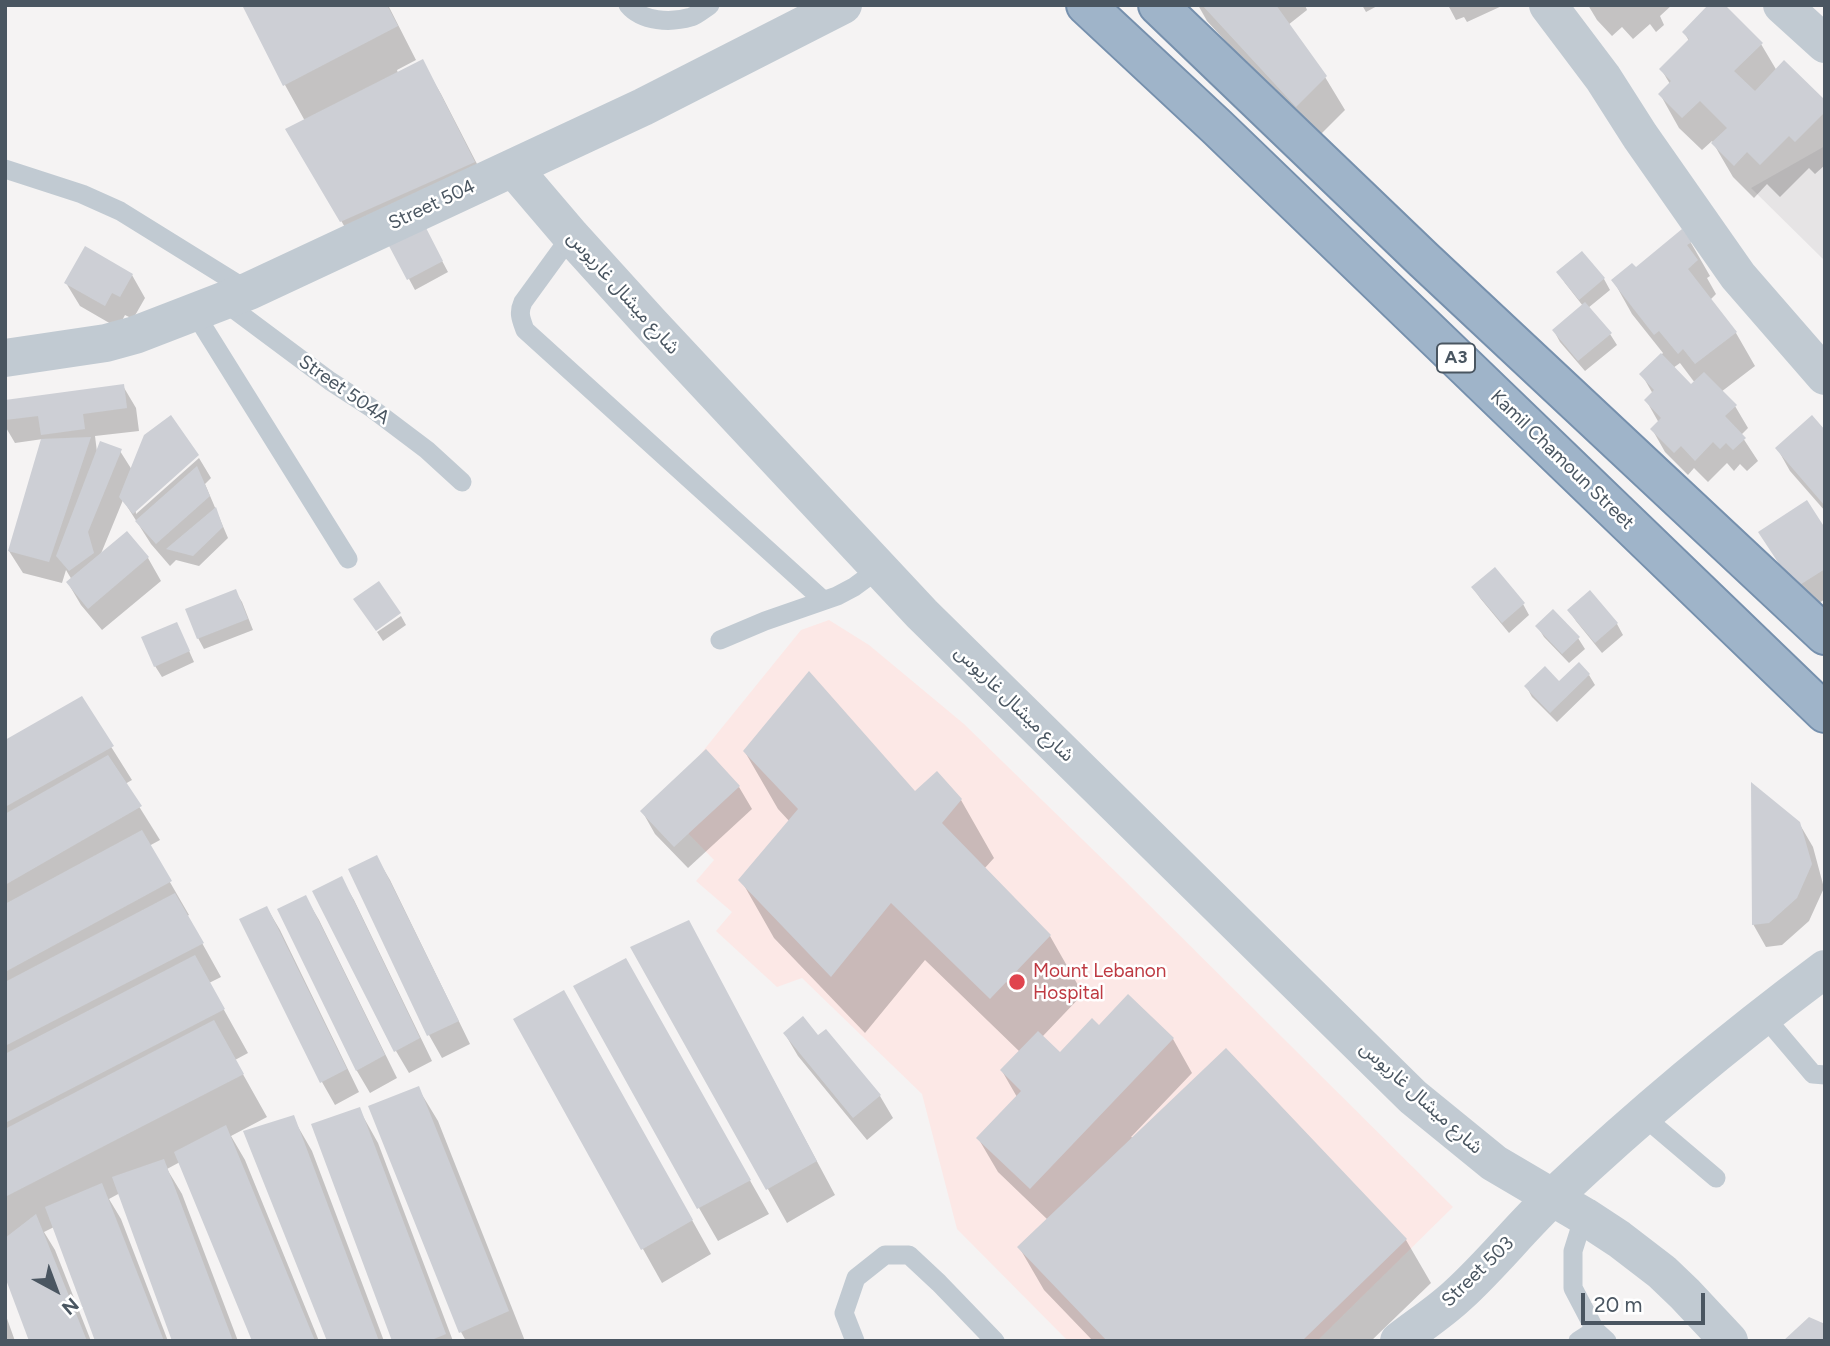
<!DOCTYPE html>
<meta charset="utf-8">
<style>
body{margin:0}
#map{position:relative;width:1830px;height:1346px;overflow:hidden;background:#f5f3f3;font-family:Figtree,sans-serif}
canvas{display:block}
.frame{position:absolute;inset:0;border:7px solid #4a5661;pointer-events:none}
.north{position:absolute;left:21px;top:1255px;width:70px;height:70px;-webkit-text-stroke:5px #fff;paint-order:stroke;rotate:139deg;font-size:19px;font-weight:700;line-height:28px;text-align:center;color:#4a5661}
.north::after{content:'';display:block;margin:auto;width:24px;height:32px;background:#4a5661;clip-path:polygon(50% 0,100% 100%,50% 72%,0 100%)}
.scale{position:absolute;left:1581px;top:1293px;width:124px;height:32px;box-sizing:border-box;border:4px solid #4a5661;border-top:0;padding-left:9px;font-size:21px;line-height:24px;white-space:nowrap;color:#4a5661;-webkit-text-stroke:5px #fff;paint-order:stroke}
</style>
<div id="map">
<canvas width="1830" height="1346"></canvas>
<div class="frame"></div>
<div class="north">N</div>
<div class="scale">20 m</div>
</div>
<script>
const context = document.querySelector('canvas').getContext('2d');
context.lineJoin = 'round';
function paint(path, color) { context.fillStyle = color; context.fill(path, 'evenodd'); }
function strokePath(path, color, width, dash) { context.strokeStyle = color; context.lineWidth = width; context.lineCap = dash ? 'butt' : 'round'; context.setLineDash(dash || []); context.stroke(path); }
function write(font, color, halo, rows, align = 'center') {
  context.font = font + ' Figtree,"Noto Sans Arabic",sans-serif'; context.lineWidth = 5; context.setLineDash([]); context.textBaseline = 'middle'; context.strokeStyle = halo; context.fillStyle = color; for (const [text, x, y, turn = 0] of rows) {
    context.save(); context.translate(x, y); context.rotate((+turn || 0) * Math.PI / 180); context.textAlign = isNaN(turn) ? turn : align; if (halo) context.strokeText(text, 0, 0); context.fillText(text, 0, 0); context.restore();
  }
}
paint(new Path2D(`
 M 1825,146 L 1825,261 L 1751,188 Z`), '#e6e4e5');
paint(new Path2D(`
 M 829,620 L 869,645 L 964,724 L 1123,879 L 1453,1207 L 1317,1341 L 1068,1341 L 957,1229 L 922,1094 L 802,978 L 777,987 L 716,931 L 732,912 L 696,881 L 714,860 L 677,822 L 686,772 L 801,630 Z`), '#fce8e6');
paint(new Path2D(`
 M 244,5 L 388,5 L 416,60 L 397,70 L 398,73 L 422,61 L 441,94 L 493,195 L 424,227 L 448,272 L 415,290 L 389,242 L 361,255 L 288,129 L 305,121 L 285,85 Z
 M 1198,5 L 1305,5 L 1307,10 L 1288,25 L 1325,77 L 1345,110 L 1316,139 L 1207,21 Z
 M 1362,5 L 1379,5 L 1366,12 Z
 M 1448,5 L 1504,5 L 1467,22 L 1464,17 L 1456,20 Z
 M 1588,5 L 1672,5 L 1660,16 L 1664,25 L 1656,32 L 1650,24 L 1633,39 L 1622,27 L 1612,36 L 1597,20 Z
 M 1684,32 L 1761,44 L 1777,71 L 1825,102 L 1825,165 L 1815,174 L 1809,168 L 1780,197 L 1767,184 L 1754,198 L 1733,177 L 1712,141 L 1702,150 L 1679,128 L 1660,94 L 1670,84 L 1661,69 L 1689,41 Z
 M 1682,232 L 1691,243 L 1710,276 L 1707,278 L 1716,294 L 1710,300 L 1736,333 L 1755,366 L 1721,392 L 1735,406 L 1748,428 L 1741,435 L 1758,461 L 1747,471 L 1740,464 L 1734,471 L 1727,463 L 1708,482 L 1694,468 L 1688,475 L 1665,452 L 1652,429 L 1659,423 L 1646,400 L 1653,394 L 1642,375 L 1663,353 L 1632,314 L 1613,280 L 1635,269 ZM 1680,363 L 1695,383 L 1691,387 L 1673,368 Z
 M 1582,253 L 1604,279 L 1610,290 L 1588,308 L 1610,334 L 1617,345 L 1585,371 L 1560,342 L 1554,331 L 1583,306 L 1565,283 L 1558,272 Z
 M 132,275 L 145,298 L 133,319 L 125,315 L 118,328 L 80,306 L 66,283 Z
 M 123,386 L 136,408 L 139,431 L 95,436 L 97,452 L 120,451 L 132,470 L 136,514 L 199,458 L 211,478 L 205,484 L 228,538 L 199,566 L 176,560 L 170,566 L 151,544 L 123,500 L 100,556 L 127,533 L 148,558 L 161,581 L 102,630 L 81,605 L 68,583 L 72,580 L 66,570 L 62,583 L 23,573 L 9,551 L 43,439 L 15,443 L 5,426 L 5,401 Z
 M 1825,433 L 1825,511 L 1790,471 L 1777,448 Z
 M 1825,532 L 1825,599 L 1809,610 L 1774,555 Z
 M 1473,588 L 1523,604 L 1529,615 L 1509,633 L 1480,598 Z
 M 235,591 L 242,602 L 253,630 L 204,649 L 198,638 Z
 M 1569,610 L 1617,624 L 1623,635 L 1602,653 L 1576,621 Z
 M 401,616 L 406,625 L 383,641 L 377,632 Z
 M 1537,626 L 1578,638 L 1585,649 L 1569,663 L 1544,637 Z
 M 182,635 L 194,662 L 162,677 L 155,666 Z
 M 1589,675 L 1595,685 L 1557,722 L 1532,697 L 1526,686 L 1559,683 Z
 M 81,699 L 132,780 L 125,784 L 160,840 L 149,846 L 189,915 L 187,916 L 221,977 L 209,983 L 248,1053 L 235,1060 L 267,1117 L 231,1136 L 245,1160 L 319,1341 L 253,1341 L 180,1162 L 167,1169 L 182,1194 L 238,1341 L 174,1341 L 120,1193 L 109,1199 L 121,1219 L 168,1341 L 97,1341 L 54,1227 L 44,1232 L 55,1250 L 91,1341 L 31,1341 L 5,1273 L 5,742 Z
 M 745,752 L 915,793 L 961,800 L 994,858 L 984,869 L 1050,936 L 1083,994 L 1042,1037 L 1060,1054 L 1099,1027 L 1173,1039 L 1192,1073 L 1131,1137 L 1406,1240 L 1431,1283 L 1371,1341 L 1093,1341 L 1044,1290 L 1019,1247 L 1048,1220 L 998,1172 L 978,1138 L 1017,1097 L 1002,1071 L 1020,1052 L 925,960 L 865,1033 L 774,938 L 741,880 L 790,822 L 778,809 Z
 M 739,787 L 752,809 L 688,868 L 655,834 L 642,811 Z
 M 1799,823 L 1813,847 L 1824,888 L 1809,921 L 1782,945 L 1766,947 L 1753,924 Z
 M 377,858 L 390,880 L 470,1044 L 442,1058 L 429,1035 Z
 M 341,878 L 354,900 L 432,1061 L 409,1073 L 396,1051 Z
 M 306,898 L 319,920 L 397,1078 L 370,1093 L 357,1071 L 280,909 Z
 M 267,908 L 280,930 L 359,1092 L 335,1105 L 322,1082 L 241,920 Z
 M 633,948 L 707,956 L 835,1195 L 787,1223 Z
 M 625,960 L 769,1214 L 718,1241 L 699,1208 Z
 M 515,1020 L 583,1025 L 711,1254 L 662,1283 Z
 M 785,1034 L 818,1038 L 880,1096 L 893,1118 L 867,1140 L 798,1056 Z
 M 418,1088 L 438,1121 L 525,1341 L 466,1341 L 461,1332 Z
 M 359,1109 L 378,1143 L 453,1341 L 394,1341 Z
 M 293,1118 L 312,1151 L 384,1341 L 329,1341 Z
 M 5,1313 L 15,1341 L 5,1341 Z`), '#0003');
paint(new Path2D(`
 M 242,5 L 387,5 L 398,26 L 283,86 Z
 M 1202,5 L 1276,5 L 1327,76 L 1296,107 Z
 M 1708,5 L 1725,5 L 1763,43 L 1734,71 L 1755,91 L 1784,60 L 1825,100 L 1825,112 L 1795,142 L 1789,136 L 1760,165 L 1747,152 L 1734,166 L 1711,143 L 1727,128 L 1700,101 L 1682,118 L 1658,94 L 1671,81 L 1659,69 L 1689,39 L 1682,32 Z
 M 423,59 L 475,162 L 340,222 L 285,129 Z
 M 424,224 L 443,261 L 407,280 L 388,244 Z
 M 1682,229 L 1692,242 L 1687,245 L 1698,260 L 1688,269 L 1737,332 L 1695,364 L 1683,349 L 1678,354 L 1659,331 L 1654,335 L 1611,280 L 1632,263 L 1636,267 Z
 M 85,246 L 133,274 L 120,297 L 112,293 L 105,306 L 64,283 Z
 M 1582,251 L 1605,278 L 1579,300 L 1556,272 Z
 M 1585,302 L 1612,333 L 1578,361 L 1552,330 Z
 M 1661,353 L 1691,384 L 1704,372 L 1737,405 L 1725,416 L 1746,438 L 1733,450 L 1726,443 L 1720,449 L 1713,442 L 1695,461 L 1681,446 L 1674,453 L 1650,429 L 1661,418 L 1644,400 L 1654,390 L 1639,374 Z
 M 124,384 L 127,408 L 83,414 L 85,429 L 41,435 L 38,416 L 5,420 L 5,400 Z
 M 171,415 L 199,455 L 133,514 L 119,497 L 144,435 Z
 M 1812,415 L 1825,430 L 1825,506 L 1775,448 Z
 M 91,437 L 49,562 L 8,551 L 41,439 Z
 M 100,441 L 122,449 L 88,532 L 94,553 L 69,571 L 56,556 Z
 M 197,466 L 210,496 L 156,544 L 135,521 Z
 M 1807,500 L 1825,528 L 1825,569 L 1795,588 L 1758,532 Z
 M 216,507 L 223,527 L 193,556 L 166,549 Z
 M 127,531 L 149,557 L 88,609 L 66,582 Z
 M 1495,567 L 1525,603 L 1502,623 L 1471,587 Z
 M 379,581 L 401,613 L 376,631 L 353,599 Z
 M 236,589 L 248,619 L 197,639 L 185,609 Z
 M 1590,590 L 1618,623 L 1595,643 L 1567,610 Z
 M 1553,609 L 1580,637 L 1562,654 L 1535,626 Z
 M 177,622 L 190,651 L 154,667 L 141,637 Z
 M 1579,662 L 1590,674 L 1550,713 L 1524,686 L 1545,666 L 1559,681 Z
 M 809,671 L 915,791 L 937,771 L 962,799 L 942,823 L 1051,935 L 990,999 L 891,903 L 831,977 L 738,880 L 798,809 L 743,751 Z
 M 82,696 L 114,746 L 5,807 L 5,740 Z
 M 706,749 L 740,786 L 674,847 L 640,811 Z
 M 108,755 L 142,806 L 5,885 L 5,814 Z
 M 1751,782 L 1800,822 L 1812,864 L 1797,898 L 1769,923 L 1752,925 Z
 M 142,830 L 172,881 L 5,972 L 5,904 Z
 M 377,855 L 459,1021 L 427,1036 L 348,869 Z
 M 342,876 L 420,1038 L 394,1052 L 312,891 Z
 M 175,893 L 204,943 L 5,1046 L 5,982 Z
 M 306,895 L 385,1055 L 356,1071 L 277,909 Z
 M 267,906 L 347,1069 L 320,1083 L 239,919 Z
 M 689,920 L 817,1161 L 766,1190 L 630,947 Z
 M 195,955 L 225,1009 L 5,1123 L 5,1054 Z
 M 626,958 L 751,1180 L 697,1209 L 573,986 Z
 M 564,990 L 693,1220 L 641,1250 L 513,1019 Z
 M 1128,994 L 1174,1038 L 1030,1189 L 976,1138 L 1021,1091 L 1000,1070 L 1038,1031 L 1060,1052 L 1092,1018 L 1099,1025 Z
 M 803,1016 L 818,1035 L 826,1029 L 881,1095 L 853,1118 L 783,1033 Z
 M 214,1020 L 244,1074 L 5,1197 L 5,1129 Z
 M 1226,1048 L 1407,1239 L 1302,1341 L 1107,1341 L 1017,1247 Z
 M 419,1086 L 509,1311 L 459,1333 L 368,1106 Z
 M 360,1107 L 446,1334 L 429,1341 L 392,1341 L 311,1124 Z
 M 294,1115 L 379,1341 L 327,1341 L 243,1131 Z
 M 226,1125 L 315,1341 L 252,1341 L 174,1152 Z
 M 164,1159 L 233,1341 L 172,1341 L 112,1177 Z
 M 102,1183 L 164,1341 L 95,1341 L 45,1207 Z
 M 36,1214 L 87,1341 L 29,1341 L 5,1277 L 5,1238 Z
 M 1809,1317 L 1825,1324 L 1825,1341 L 1783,1341 Z`), '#cdcfd5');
const trunk = new Path2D(`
 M 1086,5 L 1217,127 L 1825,713
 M 1158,5 L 1424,260 L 1825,635`);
strokePath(trunk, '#7690ad', 42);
strokePath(new Path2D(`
 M 628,5 C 642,22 671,23 691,17 C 697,15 704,9 710,5
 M 5,169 L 82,194 L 120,211 L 249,291
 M 571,236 L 523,302 C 518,313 521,319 525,330 L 823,600
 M 224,302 L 330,381 L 370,407 L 427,450 L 462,482
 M 194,312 L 348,559
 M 720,640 L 765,621 L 837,596 L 854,587 L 880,568
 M 1763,1015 L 1813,1074 L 1825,1075
 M 1643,1116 L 1716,1178
 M 1584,1216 L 1573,1251 L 1573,1288 L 1595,1330 L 1607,1341
 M 855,1341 L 844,1313 L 856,1278 L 885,1255 L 909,1255 L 939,1283 L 995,1341
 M 1578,1341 L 1595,1330`), '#c1cad2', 19);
strokePath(new Path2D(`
 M 1548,5 L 1603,78 L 1640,136 L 1738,276 L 1825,376
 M 1782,5 L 1825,44
 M 513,168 L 571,236 L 650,323 L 922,614 L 1413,1097 L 1494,1163 L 1584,1216 L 1619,1239 L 1662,1272 L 1685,1294 L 1729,1341
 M 5,358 L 106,343 L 135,335 L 249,291 L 643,107 L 843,5
 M 1399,1341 C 1418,1326 1440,1312 1458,1295 C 1492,1264 1521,1227 1555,1195 C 1640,1115 1731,1039 1825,969`), '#c1cad2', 38);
strokePath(trunk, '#9fb4c9', 38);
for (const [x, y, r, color] of [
 [1017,982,9,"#e0444e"]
]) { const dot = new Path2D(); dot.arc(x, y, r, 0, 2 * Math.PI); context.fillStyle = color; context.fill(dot); strokePath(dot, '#fff', 2.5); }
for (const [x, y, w] of [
 [1456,358,38]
]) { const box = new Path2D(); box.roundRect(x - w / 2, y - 14.5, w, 29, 5); context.fillStyle = '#fff'; context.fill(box); strokePath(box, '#4a5661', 2); }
write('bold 18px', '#4a5661', null, [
 ["A3",1456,358]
]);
write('19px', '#4a5661', '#fff', [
 ["Street 504",432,205,-25],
 ["شارع ميشال غاريوس",623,293,48],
 ["Street 504A",344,390,35],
 ["Kamil Chamoun Street",1562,460,44],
 ["شارع ميشال غاريوس",1014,704,44],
 ["شارع ميشال غاريوس",1421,1098,42],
 ["Street 503",1478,1272,-44]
]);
write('19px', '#be3a42', '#fff', [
 ["Mount Lebanon",1033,971],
 ["Hospital",1033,993]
], 'left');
</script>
